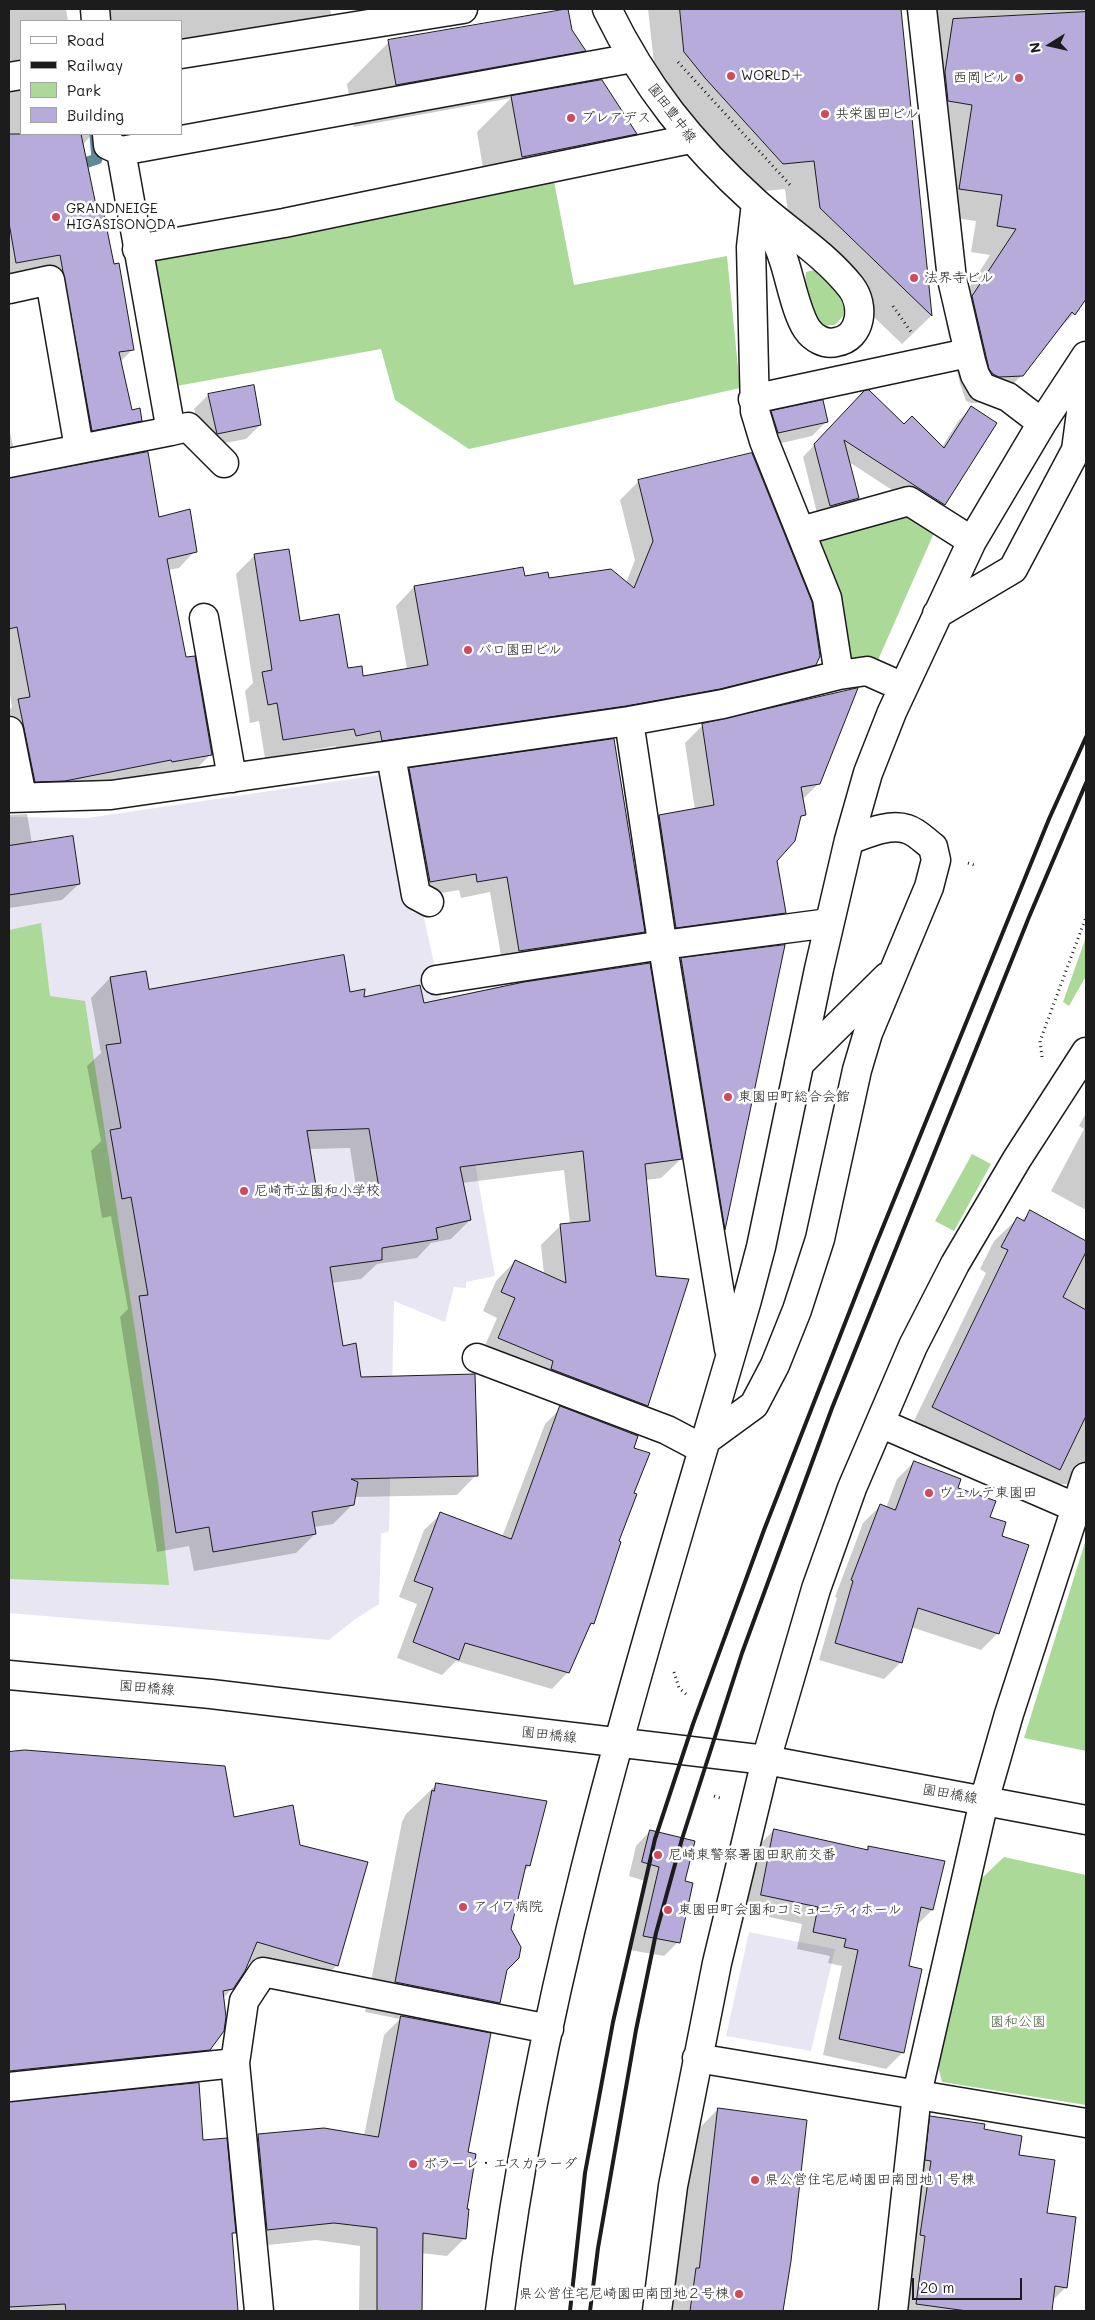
<!DOCTYPE html>
<meta charset="utf-8">
<style>
body{margin:0}
#map{position:relative;width:1095px;height:2320px;overflow:hidden;background:#fff;font-family:Mali,sans-serif}
canvas{display:block}
.frame{position:absolute;inset:0;border:10px solid #1c1c1c;pointer-events:none}
.legend{position:absolute;left:20px;top:20px;width:162px;height:115px;box-sizing:border-box;background:#fff;border:1px solid #a4a4a4;margin:0;padding:6px 9px;list-style:none;font-size:15px;color:#1c1c1c}
.legend li{display:flex;align-items:center;gap:10px;height:25px}
.legend b{width:25px;border:1px solid #a4a4a4}
.north{position:absolute;left:1025px;top:20px;width:50px;height:50px;-webkit-text-stroke:4px #fff;paint-order:stroke;rotate:260deg;font-size:14px;font-weight:700;line-height:20px;text-align:center;color:#1c1c1c}
.north::after{content:'';display:block;margin:auto;width:18px;height:22px;background:#1c1c1c;clip-path:polygon(50% 0,100% 100%,50% 72%,0 100%)}
.scale{position:absolute;left:912px;top:2278px;width:110px;height:22px;box-sizing:border-box;border:2px solid #1c1c1c;border-top:0;padding-left:6px;font-size:15px;line-height:18px;white-space:nowrap;color:#1c1c1c;-webkit-text-stroke:4px #fff;paint-order:stroke}
</style>
<div id="map">
<canvas width="1095" height="2320"></canvas>
<div class="frame"></div>
<ul class="legend">
<li><b style="height:6px;background:#fff"></b>Road</li>
<li><b style="height:6px;background:#1c1c1c"></b>Railway</li>
<li><b style="height:14px;background:#abd998"></b>Park</li>
<li><b style="height:14px;background:#b7abdb"></b>Building</li>
</ul>
<div class="north">N</div>
<div class="scale">20 m</div>
</div>
<script>
const context = document.querySelector('canvas').getContext('2d');
context.lineJoin = 'round';
function paint(path, color) { context.fillStyle = color; context.fill(path, 'evenodd'); }
function strokePath(path, color, width, dash) { context.strokeStyle = color; context.lineWidth = width; context.lineCap = dash ? 'butt' : 'round'; context.setLineDash(dash || []); context.stroke(path); }
function write(font, color, halo, rows, align = 'center') {
  context.font = font + ' Mali,"Klee One",sans-serif'; context.lineWidth = 5; context.setLineDash([]); context.textBaseline = 'middle'; context.strokeStyle = halo; context.fillStyle = color; for (const [text, x, y, turn = 0] of rows) {
    context.save(); context.translate(x, y); context.rotate((+turn || 0) * Math.PI / 180); context.textAlign = isNaN(turn) ? turn : align; if (halo) context.strokeText(text, 0, 0); context.fillText(text, 0, 0); context.restore();
  }
}
paint(new Path2D(`
 M 386,774 L 412,913 L 423,913 L 465,1106 L 495,1276 L 466,1282 L 466,1288 L 454,1287 L 445,1322 L 394,1301 L 389,1531 L 381,1534 L 379,1604 L 354,1620 L 329,1640 L 9,1613 L 9,817 L 87,818 Z
 M 749,1932 L 835,1949 L 811,2051 L 726,2036 Z`), '#e9e6f4');
paint(new Path2D(`
 M 553,176 L 574,285 L 727,256 L 740,388 L 469,449 L 395,400 L 381,349 L 171,387 L 149,260 Z
 M 814,270 C 828,281 850,295 843,316 L 835,325 L 823,326 L 815,321 C 810,305 803,289 806,272 Z
 M 903,515 L 934,533 L 878,660 L 845,659 L 814,538 Z
 M 41,923 L 50,996 L 85,1001 L 158,1481 L 169,1585 L 9,1579 L 9,930 Z
 M 1086,937 L 1086,976 L 1069,1006 L 1063,1002 Z
 M 972,1154 L 991,1164 L 954,1231 L 935,1221 Z
 M 1086,1539 L 1086,1751 L 1024,1738 Z
 M 1004,1857 L 1086,1875 L 1086,2105 L 942,2082 L 938,2066 L 981,1879 Z`), '#abd998');
paint(new Path2D(`
 M 9,9 L 66,9 L 68,21 L 21,21 L 21,134 L 157,134 L 148,143 L 91,135 L 82,146 L 96,212 L 132,350 L 120,362 L 131,411 L 141,420 L 124,437 L 75,447 L 44,271 L 9,278 L 9,92 L 20,90 L 17,82 L 9,77 Z
 M 108,9 L 330,9 L 331,14 L 314,30 L 181,51 L 181,21 L 110,21 Z
 M 648,9 L 900,9 L 931,316 L 902,344 L 791,237 L 785,189 L 754,192 L 656,81 Z
 M 935,9 L 1086,9 L 1086,297 L 1074,314 L 1052,336 L 1022,375 L 995,402 L 971,403 L 966,401 L 960,384 L 946,324 L 990,255 L 971,252 L 976,221 L 933,215 Z
 M 571,31 L 584,51 L 543,91 L 636,134 L 601,169 L 487,192 L 477,132 L 511,98 L 354,127 L 347,84 L 389,42 Z
 M 208,395 L 260,425 L 246,439 L 203,447 L 194,409 Z
 M 852,405 L 904,426 L 942,447 L 959,420 L 971,408 L 995,423 L 944,504 L 932,516 L 849,462 L 857,498 L 846,509 L 818,517 L 803,457 Z
 M 772,412 L 826,422 L 812,436 L 764,447 L 758,426 Z
 M 9,428 L 13,446 L 9,450 Z
 M 751,454 L 815,664 L 796,683 L 338,753 L 336,746 L 265,758 L 259,721 L 250,723 L 245,691 L 253,683 L 236,574 L 255,555 L 299,622 L 346,670 L 362,677 L 407,669 L 396,606 L 414,587 L 524,578 L 626,583 L 635,560 L 620,500 L 638,482 Z
 M 9,479 L 158,518 L 195,551 L 179,568 L 168,570 L 185,659 L 211,754 L 194,771 L 18,798 L 9,749 L 9,710 L 12,707 L 9,689 Z
 M 703,725 L 819,783 L 802,800 L 805,814 L 798,821 L 776,860 L 784,913 L 767,930 L 658,945 L 642,834 L 659,816 L 695,810 L 685,743 Z
 M 410,769 L 643,932 L 627,948 L 503,967 L 490,892 L 461,898 L 459,890 L 413,898 L 393,786 Z
 M 27,814 L 32,843 L 79,884 L 62,900 L 9,908 L 9,815 Z
 M 783,946 L 724,1230 L 705,1249 L 661,980 L 681,960 Z
 M 110,978 L 148,990 L 349,993 L 363,999 L 423,1005 L 681,1159 L 661,1178 L 645,1180 L 647,1405 L 627,1425 L 480,1357 L 497,1318 L 483,1311 L 496,1281 L 515,1261 L 544,1274 L 541,1245 L 561,1225 L 570,1224 L 564,1170 L 462,1183 L 470,1220 L 451,1239 L 431,1243 L 417,1258 L 377,1264 L 361,1279 L 331,1283 L 342,1347 L 360,1378 L 476,1475 L 457,1495 L 354,1497 L 353,1504 L 333,1524 L 314,1527 L 315,1534 L 296,1553 L 194,1571 L 189,1546 L 157,1552 L 120,1317 L 128,1309 L 111,1216 L 102,1218 L 91,1151 L 101,1141 L 87,1066 L 101,1053 L 91,998 ZM 350,1148 L 357,1193 L 317,1199 L 309,1149 Z
 M 1086,1113 L 1086,1210 L 1051,1191 L 1084,1129 L 1079,1126 Z
 M 1030,1212 L 1086,1242 L 1086,1402 L 1085,1406 L 1086,1406 L 1086,1516 L 1075,1489 L 1069,1484 L 1060,1484 L 1047,1497 L 910,1429 L 986,1273 L 980,1269 L 994,1241 L 1017,1219 L 1021,1221 Z
 M 561,1408 L 632,1493 L 593,1623 L 588,1628 L 568,1672 L 552,1689 L 456,1661 L 442,1675 L 397,1658 L 417,1604 L 399,1597 L 424,1530 L 441,1514 L 502,1537 L 545,1424 Z
 M 914,1462 L 956,1489 L 989,1518 L 1000,1537 L 998,1633 L 981,1650 L 911,1627 L 901,1662 L 884,1679 L 819,1660 L 837,1598 L 835,1597 L 863,1523 L 880,1506 L 886,1508 L 897,1479 Z
 M 25,1751 L 233,1818 L 299,1847 L 337,1965 L 320,1983 L 248,1962 L 232,1989 L 223,1998 L 209,2049 L 191,2067 L 9,2086 L 9,1754 Z
 M 437,1784 L 529,1866 L 523,1872 L 510,1929 L 499,2003 L 471,2031 L 465,2238 L 447,2256 L 421,2253 L 421,2311 L 359,2311 L 360,2246 L 316,2240 L 249,2247 L 240,2154 L 258,2136 L 364,2136 L 384,2035 L 400,2019 L 365,2012 L 402,1822 L 406,1814 Z
 M 774,1830 L 865,1851 L 869,1847 L 932,1910 L 916,1926 L 907,1967 L 903,2052 L 886,2069 L 823,2055 L 842,1966 L 828,1963 L 830,1956 L 797,1949 L 802,1924 L 745,1912 L 757,1847 Z
 M 650,1831 L 684,1882 L 678,1942 L 664,1956 L 630,1950 L 645,1881 L 629,1876 L 636,1846 Z
 M 9,2104 L 202,2141 L 234,2232 L 230,2236 L 236,2311 L 9,2311 Z
 M 718,2109 L 790,2261 L 782,2311 L 668,2311 L 692,2136 Z
 M 931,2117 L 983,2130 L 1046,2214 L 1066,2287 L 1052,2301 L 1050,2311 L 902,2311 L 915,2132 Z`), '#0003');
strokePath(new Path2D(`
 M 72,167 L 97,159 L 95,136`), '#5c8a95', 11);
const building = new Path2D(`
 M 568,9 L 572,30 L 586,51 L 396,85 L 388,40 Z
 M 680,9 L 901,9 L 932,316 L 820,208 L 814,161 L 783,164 L 705,78 L 684,52 Z
 M 1086,12 L 1086,299 L 1075,315 L 1072,312 L 1023,376 L 999,377 L 993,374 L 989,369 L 972,296 L 1016,229 L 997,226 L 1002,195 L 959,189 L 972,105 L 948,101 L 945,72 L 953,19 Z
 M 602,80 L 637,134 L 522,157 L 511,96 Z
 M 9,134 L 81,134 L 97,210 L 103,210 L 114,264 L 119,263 L 134,350 L 119,352 L 132,410 L 140,408 L 142,421 L 92,431 L 60,255 L 16,263 L 9,223 Z
 M 254,385 L 261,425 L 217,434 L 208,394 Z
 M 869,390 L 904,424 L 912,416 L 944,448 L 971,406 L 997,423 L 945,505 L 844,440 L 859,498 L 830,506 L 814,444 L 864,391 Z
 M 823,400 L 828,422 L 778,433 L 771,411 Z
 M 148,452 L 159,517 L 190,509 L 197,552 L 167,559 L 186,657 L 195,656 L 212,755 L 172,762 L 171,760 L 65,781 L 35,782 L 18,699 L 30,697 L 17,627 L 9,629 L 9,478 Z
 M 752,453 L 812,602 L 820,656 L 816,665 L 720,689 L 626,706 L 382,741 L 380,731 L 356,736 L 354,729 L 283,740 L 277,703 L 268,705 L 262,672 L 272,670 L 254,554 L 289,549 L 300,621 L 339,614 L 348,668 L 362,666 L 363,676 L 428,665 L 414,586 L 523,567 L 525,576 L 548,572 L 549,578 L 611,569 L 634,588 L 653,541 L 638,480 Z
 M 858,688 L 820,784 L 801,787 L 806,815 L 801,816 L 795,841 L 777,861 L 786,913 L 676,928 L 659,815 L 714,805 L 702,724 Z
 M 614,739 L 645,932 L 519,951 L 507,877 L 477,882 L 476,874 L 430,882 L 409,768 Z
 M 73,836 L 80,884 L 9,895 L 9,846 Z
 M 785,945 L 725,1230 L 681,958 Z
 M 344,955 L 350,992 L 365,989 L 364,997 L 420,985 L 424,1003 L 524,982 L 650,963 L 682,1159 L 645,1164 L 656,1276 L 689,1279 L 648,1406 L 551,1369 L 553,1361 L 498,1338 L 515,1298 L 501,1292 L 515,1260 L 566,1283 L 560,1224 L 590,1221 L 583,1151 L 460,1167 L 471,1220 L 436,1228 L 438,1239 L 382,1248 L 382,1260 L 330,1267 L 343,1346 L 356,1343 L 361,1377 L 475,1374 L 478,1476 L 351,1479 L 358,1482 L 354,1505 L 312,1512 L 316,1534 L 213,1552 L 209,1527 L 176,1533 L 139,1296 L 148,1295 L 131,1197 L 122,1199 L 110,1130 L 121,1128 L 106,1045 L 121,1043 L 110,977 L 146,971 L 149,989 ZM 369,1129 L 379,1188 L 318,1198 L 307,1131 Z
 M 1030,1210 L 1086,1241 L 1086,1252 L 1063,1297 L 1086,1310 L 1086,1416 L 1060,1470 L 932,1407 L 1008,1250 L 1001,1247 L 1017,1217 L 1024,1221 Z
 M 560,1406 L 638,1436 L 634,1448 L 650,1453 L 634,1493 L 637,1494 L 619,1541 L 621,1542 L 594,1624 L 591,1623 L 569,1673 L 465,1643 L 459,1660 L 413,1642 L 433,1588 L 414,1581 L 440,1512 L 511,1539 Z
 M 914,1461 L 961,1479 L 958,1488 L 996,1501 L 990,1517 L 1006,1522 L 1002,1536 L 1029,1545 L 999,1634 L 918,1608 L 902,1663 L 835,1643 L 853,1581 L 851,1580 L 880,1504 L 895,1510 Z
 M 25,1750 L 225,1766 L 234,1817 L 293,1805 L 300,1845 L 368,1862 L 338,1966 L 257,1942 L 245,1971 L 233,1989 L 223,1991 L 226,2017 L 224,2031 L 210,2050 L 9,2071 L 9,1752 Z
 M 436,1783 L 547,1801 L 530,1866 L 526,1865 L 511,1929 L 521,1947 L 519,1958 L 507,1970 L 500,2003 L 395,1982 L 432,1790 L 434,1791 Z
 M 774,1829 L 868,1850 L 868,1846 L 945,1861 L 933,1910 L 921,1907 L 909,1966 L 922,1969 L 904,2053 L 839,2039 L 858,1950 L 844,1947 L 846,1939 L 813,1932 L 818,1907 L 761,1895 Z
 M 650,1830 L 695,1841 L 685,1881 L 693,1883 L 680,1943 L 643,1936 L 659,1867 L 642,1862 Z
 M 401,2016 L 491,2033 L 468,2152 L 476,2154 L 467,2209 L 469,2209 L 466,2239 L 423,2233 L 422,2311 L 377,2311 L 377,2228 L 334,2223 L 267,2230 L 258,2134 L 324,2128 L 378,2137 Z
 M 199,2083 L 203,2140 L 227,2138 L 236,2233 L 232,2233 L 238,2311 L 66,2311 L 65,2304 L 9,2307 L 9,2102 Z
 M 718,2108 L 807,2120 L 791,2261 L 783,2311 L 690,2311 L 696,2268 L 699,2268 Z
 M 930,2116 L 985,2124 L 984,2129 L 1022,2136 L 1019,2155 L 1055,2160 L 1047,2213 L 1076,2217 L 1067,2288 L 1055,2286 L 1052,2311 L 967,2311 L 916,2304 L 925,2236 L 920,2235 L 931,2161 L 925,2160 Z`);
paint(building, '#b7abdb');
strokePath(building, '#1c1c1c', 1);
const minor = new Path2D(`
 M 95,9 L 96,21
 M 607,9 C 645,87 691,144 755,202 C 786,230 825,254 851,287 C 865,305 862,338 836,342 C 825,345 813,338 807,329 C 796,313 790,278 783,258 C 777,239 766,221 756,203
 M 922,9 L 952,279 L 971,361
 M 181,54 L 463,9
 M 9,77 L 21,75
 M 121,151 L 633,58
 M 756,203 L 751,247 L 755,411 L 764,441 L 827,598 L 839,675
 M 137,249 L 284,223 L 690,139
 M 9,289 L 50,280 L 79,448
 M 753,399 L 963,354 L 971,361 L 975,375 L 982,387 L 1008,397 L 1042,423
 M 171,431 L 188,427 L 224,463
 M 9,463 L 171,431 L 121,151 L 108,145 L 107,134
 M 801,531 L 909,501 L 972,541
 M 937,614 L 1013,569 L 1076,450 L 1086,375
 M 204,618 L 232,778
 M 629,721 L 661,935 L 729,1349
 M 9,731 L 22,797
 M 391,756 L 416,895 L 429,902
 M 9,798 L 111,795 L 629,721 L 723,704 L 839,675 L 867,671 L 903,687
 M 436,980 L 663,945 L 829,923
 M 799,1064 L 887,977
 M 477,1358 L 667,1430 L 703,1449
 M 880,1423 L 1086,1512
 M 706,1440 L 754,1405 L 775,1365 L 797,1310 L 820,1239 L 857,1070 L 868,1033 L 929,887 L 936,860 L 933,847 C 925,841 917,832 907,829 C 889,823 866,834 849,840
 M 9,1675 L 211,1694 L 766,1760 L 1086,1820
 M 697,2058 L 1086,2123
 M 9,2087 L 235,2063
 M 259,2311 L 235,2063 L 244,2001 L 263,1972 L 549,2029
 M 500,2311 C 542,1966 650,1633 747,1300 L 761,1247 L 819,969 L 849,840 L 868,773 L 892,712 L 972,541 L 1042,423 L 1086,356
 M 657,2311 L 673,2186 L 717,1963 L 766,1760 L 816,1589 L 852,1488 L 913,1346 L 955,1264 L 1017,1159 L 1086,1052
 M 893,2311 L 917,2094 L 984,1801 L 1009,1714 L 1086,1477`);
strokePath(minor, '#1c1c1c', 31);
strokePath(new Path2D(`
 M 678,62 L 792,187
 M 893,306 L 911,332
 M 968,863 L 977,866
 M 1042,1057 L 1040,1041 L 1086,917
 M 674,1672 L 679,1688 L 686,1694
 M 714,1796 L 723,1799`), '#1c1c1c', 3, [1, 4]);
strokePath(minor, '#fff', 28);
strokePath(new Path2D(`
 M 570,2311 L 585,2173 L 613,2022 L 655,1839 L 693,1724 L 764,1530 L 874,1249 L 1049,819 L 1086,737
 M 590,2311 L 598,2248 L 636,2030 L 656,1933 L 682,1839 L 742,1653 L 832,1408 L 1029,917 L 1086,783`), '#1c1c1c', 4);
for (const [x, y, r, color] of [
 [731,76,5,"#d1495b"],
 [1019,78,5,"#d1495b"],
 [825,114,5,"#d1495b"],
 [571,118,5,"#d1495b"],
 [56,217,5,"#d1495b"],
 [914,278,5,"#d1495b"],
 [468,650,5,"#d1495b"],
 [728,1097,5,"#d1495b"],
 [244,1191,5,"#d1495b"],
 [929,1493,5,"#d1495b"],
 [658,1855,5,"#d1495b"],
 [463,1907,5,"#d1495b"],
 [668,1910,5,"#d1495b"],
 [413,2164,5,"#d1495b"],
 [755,2180,5,"#d1495b"],
 [739,2294,5,"#d1495b"]
]) { const dot = new Path2D(); dot.arc(x, y, r, 0, 2 * Math.PI); context.fillStyle = color; context.fill(dot); strokePath(dot, '#fff', 2); }
write('14px', '#1c1c1c', '#fff', [
 ["WORLD＋",741,76],
 ["西岡ビル",1009,78,"right"],
 ["共栄園田ビル",835,114],
 ["プレアデス",581,118],
 ["GRANDNEIGE",66,209],
 ["HIGASISONODA",66,225],
 ["法界寺ビル",924,278],
 ["パロ園田ビル",478,650],
 ["東園田町総合会館",738,1097],
 ["尼崎市立園和小学校",254,1191],
 ["ヴェルテ東園田",939,1493],
 ["尼崎東警察署園田駅前交番",668,1855],
 ["アイワ病院",473,1907],
 ["東園田町会園和コミュニティホール",678,1910],
 ["ボラーレ・エスカラーダ",423,2164],
 ["県公営住宅尼崎園田南団地１号棟",765,2180],
 ["県公営住宅尼崎園田南団地２号棟",729,2294,"right"]
], 'left');
write('14px', '#1c1c1c', '#fff', [
 ["園田豊中線",672,113,53],
 ["園田橋線",147,1688,5],
 ["園田橋線",549,1735,6],
 ["園田橋線",950,1794,10]
]);
write('14px', '#4e5e47', '#fff', [
 ["園和公園",1018,2022]
]);
</script>
